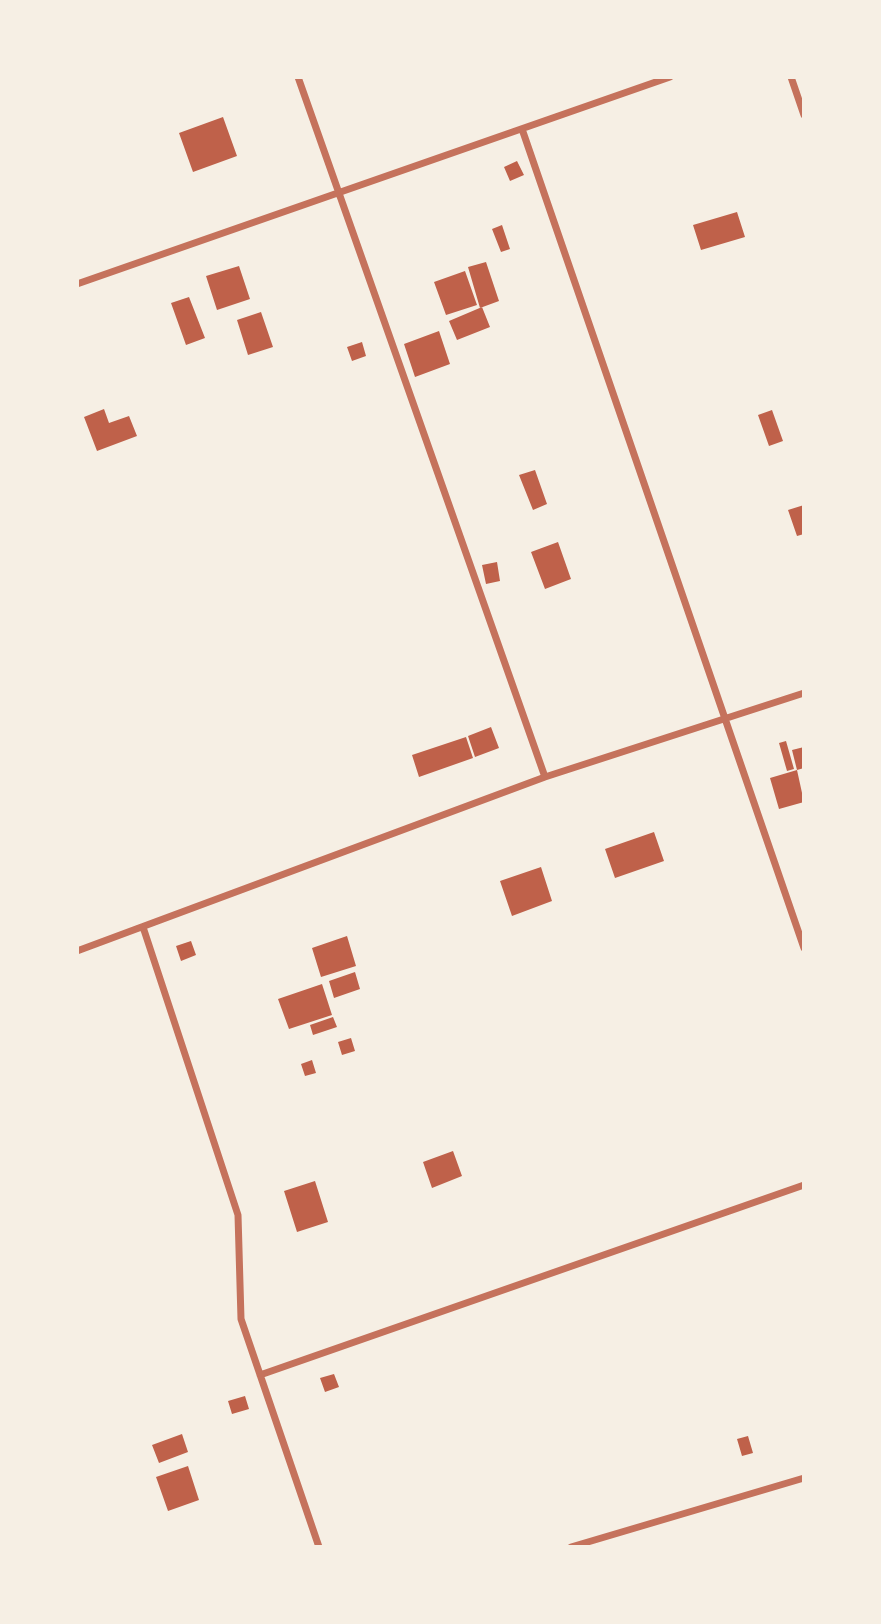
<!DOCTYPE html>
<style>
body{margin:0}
#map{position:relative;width:881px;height:1624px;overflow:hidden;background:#f6efe4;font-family:Roboto,sans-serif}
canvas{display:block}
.frame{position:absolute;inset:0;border:79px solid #f6efe4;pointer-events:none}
</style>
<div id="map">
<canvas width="881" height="1624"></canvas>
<div class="frame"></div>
</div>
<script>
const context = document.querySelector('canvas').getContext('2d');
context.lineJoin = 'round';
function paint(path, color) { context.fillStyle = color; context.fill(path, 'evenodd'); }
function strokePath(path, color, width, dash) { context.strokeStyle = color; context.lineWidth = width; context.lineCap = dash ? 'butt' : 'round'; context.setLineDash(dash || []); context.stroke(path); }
paint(new Path2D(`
 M 223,117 L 237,156 L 193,172 L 179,133 Z
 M 517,161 L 524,175 L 510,181 L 504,167 Z
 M 737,212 L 745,237 L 701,250 L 693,225 Z
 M 502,225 L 510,249 L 501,252 L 492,229 Z
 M 486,262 L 499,301 L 480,308 L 468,267 Z
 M 239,266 L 250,299 L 217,310 L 206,276 Z
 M 465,271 L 477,305 L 446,315 L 434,282 Z
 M 189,297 L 205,338 L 186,345 L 171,303 Z
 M 482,307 L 490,327 L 457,340 L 449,321 Z
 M 261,312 L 273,347 L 248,355 L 237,320 Z
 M 439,331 L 450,364 L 415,377 L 404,344 Z
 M 362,342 L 366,356 L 352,361 L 347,347 Z
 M 104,409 L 109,423 L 129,416 L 137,436 L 97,451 L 84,417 Z
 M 772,410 L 783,441 L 769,446 L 758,415 Z
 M 535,470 L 547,504 L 533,510 L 519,475 Z
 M 804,505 L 804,534 L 797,536 L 788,510 Z
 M 558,542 L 571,579 L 545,589 L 531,552 Z
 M 497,562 L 500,581 L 486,584 L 482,565 Z
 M 491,727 L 499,748 L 475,757 L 468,736 Z
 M 466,737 L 473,758 L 419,777 L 412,755 Z
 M 786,741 L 794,769 L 787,771 L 779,743 Z
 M 804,747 L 804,768 L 797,770 L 792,750 Z
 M 797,770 L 804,802 L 779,809 L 770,778 Z
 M 654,832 L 664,861 L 615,878 L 605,849 Z
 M 541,867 L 552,901 L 512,916 L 500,881 Z
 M 347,936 L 356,966 L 321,977 L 312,948 Z
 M 191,941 L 196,955 L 181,961 L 176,946 Z
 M 355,972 L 360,989 L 334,998 L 329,981 Z
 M 322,984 L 332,1015 L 289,1029 L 278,999 Z
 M 333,1017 L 337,1027 L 313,1035 L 310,1025 Z
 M 351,1038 L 355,1051 L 342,1055 L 338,1042 Z
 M 312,1060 L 316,1073 L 305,1076 L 301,1064 Z
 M 453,1151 L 462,1176 L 432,1188 L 423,1162 Z
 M 315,1181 L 328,1222 L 297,1232 L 284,1191 Z
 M 334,1374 L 339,1387 L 325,1392 L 320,1378 Z
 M 245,1396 L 249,1409 L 232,1414 L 228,1401 Z
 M 182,1434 L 188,1452 L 159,1463 L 152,1445 Z
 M 748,1436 L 753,1453 L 742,1456 L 737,1439 Z
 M 188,1466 L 199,1500 L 168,1511 L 156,1477 Z`), '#bf614a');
strokePath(new Path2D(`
 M 298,77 L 545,777
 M 791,77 L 804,115
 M 522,129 L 804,948
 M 77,284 L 670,77
 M 143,927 L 238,1215 L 241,1319 L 319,1547
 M 77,951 L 545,777 L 804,693
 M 260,1375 L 804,1185
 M 571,1547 L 804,1478`), '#c5725c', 7);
</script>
